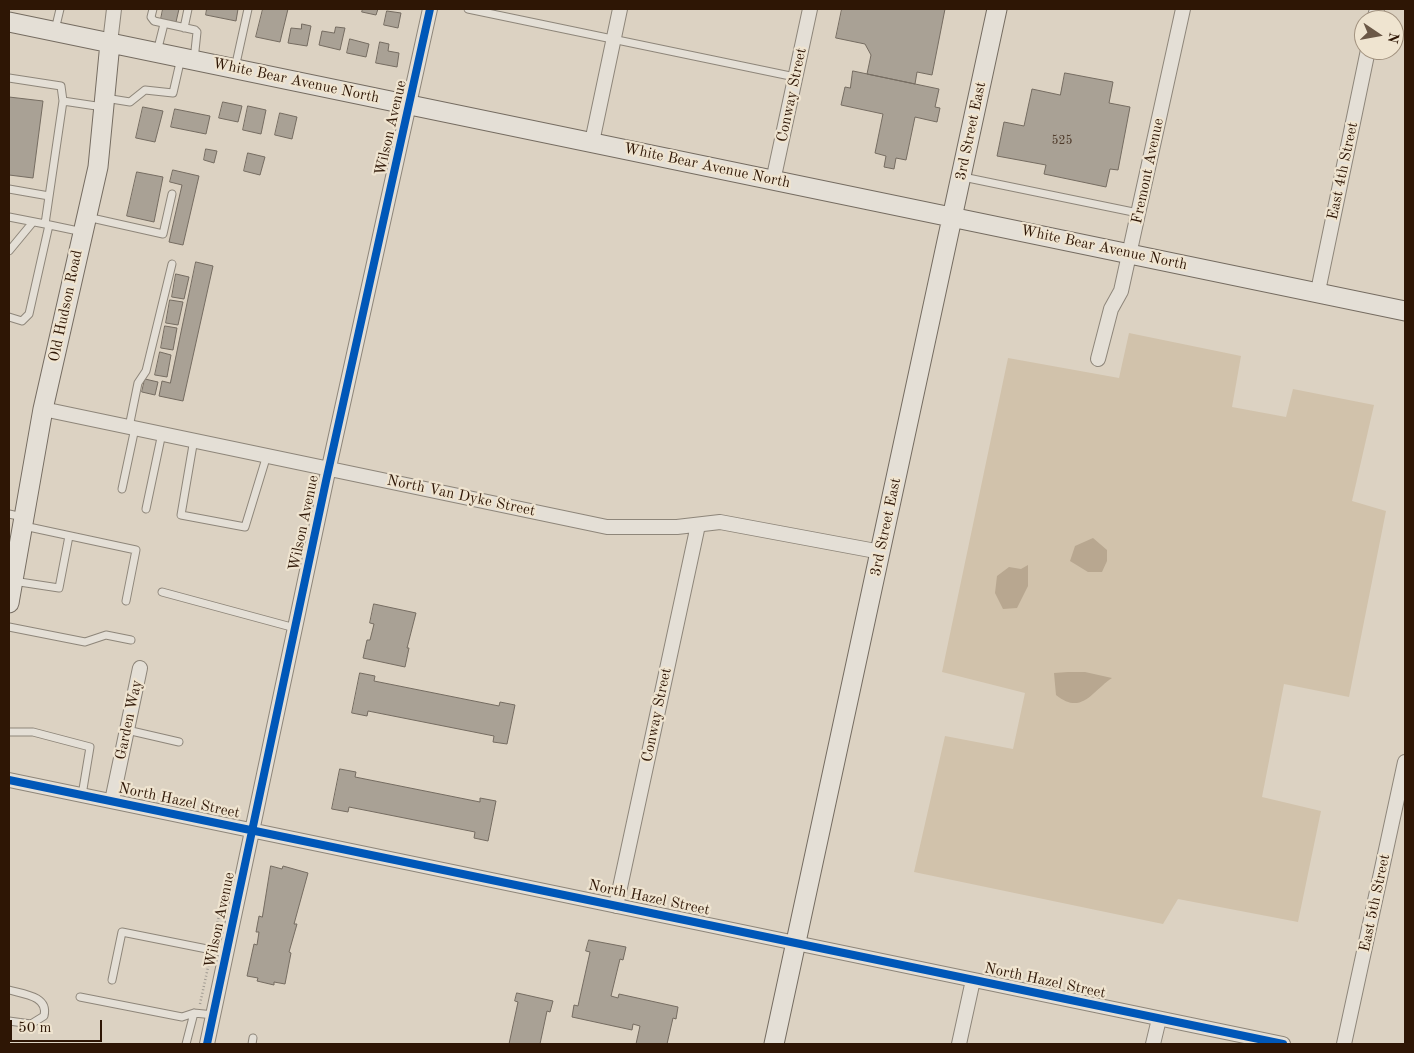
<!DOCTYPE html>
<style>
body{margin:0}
#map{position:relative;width:1414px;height:1053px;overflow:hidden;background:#dcd2c2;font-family:"Old Standard TT",serif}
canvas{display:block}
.frame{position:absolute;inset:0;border:10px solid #2e1605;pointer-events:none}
.north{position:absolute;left:1354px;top:10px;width:50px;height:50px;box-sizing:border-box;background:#efe4d0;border:1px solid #a2927f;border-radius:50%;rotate:102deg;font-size:14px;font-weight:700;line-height:20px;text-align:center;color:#2e1605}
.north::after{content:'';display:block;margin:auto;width:18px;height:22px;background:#6b5847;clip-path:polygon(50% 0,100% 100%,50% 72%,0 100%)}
.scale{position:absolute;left:10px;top:1020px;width:92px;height:22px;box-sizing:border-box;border:2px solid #2e1605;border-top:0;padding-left:6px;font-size:15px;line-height:18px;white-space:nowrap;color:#2e1605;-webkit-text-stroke:4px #efe4d0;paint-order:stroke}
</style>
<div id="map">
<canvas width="1414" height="1053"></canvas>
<div class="frame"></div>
<div class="north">N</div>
<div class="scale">50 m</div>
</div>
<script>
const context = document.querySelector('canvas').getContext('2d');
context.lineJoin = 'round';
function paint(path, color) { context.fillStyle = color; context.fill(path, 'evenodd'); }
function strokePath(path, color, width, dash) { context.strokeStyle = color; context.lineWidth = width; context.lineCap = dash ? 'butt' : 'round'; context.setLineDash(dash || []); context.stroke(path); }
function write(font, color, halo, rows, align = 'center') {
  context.font = font + ' "Old Standard TT",serif'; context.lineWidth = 4.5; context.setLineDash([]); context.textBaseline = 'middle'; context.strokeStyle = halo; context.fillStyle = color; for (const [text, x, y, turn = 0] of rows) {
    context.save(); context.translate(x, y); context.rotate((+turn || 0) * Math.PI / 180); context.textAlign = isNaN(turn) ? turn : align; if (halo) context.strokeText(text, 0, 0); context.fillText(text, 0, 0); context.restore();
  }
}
paint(new Path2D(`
 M 1129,333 L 1241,356 L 1232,407 L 1286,417 L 1293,389 L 1374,405 L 1352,501 L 1386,511 L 1349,697 L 1284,684 L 1262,797 L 1321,811 L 1298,922 L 1178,899 L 1163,924 L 914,872 L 945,736 L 1013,749 L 1025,693 L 942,672 L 1008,358 L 1119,378 Z`), '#d1c2ab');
paint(new Path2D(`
 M 1093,538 L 1107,550 L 1107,561 L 1102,572 L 1088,572 L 1070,561 L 1075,546 Z
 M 1028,565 L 1028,586 L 1017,608 L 1003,609 L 995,593 L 997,576 L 1009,567 L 1021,569 Z
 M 1068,672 L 1085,672 L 1112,678 C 1092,691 1082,716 1056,695 L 1054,673 Z`), '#b8a790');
const building = new Path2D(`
 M 163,9 L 179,9 L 176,22 L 161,19 Z
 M 207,9 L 238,9 L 236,21 L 206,15 Z
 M 263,9 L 288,9 L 280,42 L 256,37 Z
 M 363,9 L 378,9 L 376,15 L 362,12 Z
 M 842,9 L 945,9 L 932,75 L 917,72 L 915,84 L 867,74 L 871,55 L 865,44 L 836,38 Z
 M 387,11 L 401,13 L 398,28 L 384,25 Z
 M 302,24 L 311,26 L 307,46 L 288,43 L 291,28 L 301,29 Z
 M 336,27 L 345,28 L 340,50 L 319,45 L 322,31 L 334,33 Z
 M 350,39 L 369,44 L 366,57 L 347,53 Z
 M 380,42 L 389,44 L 388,51 L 399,53 L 397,67 L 376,63 Z
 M 853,71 L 939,89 L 935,107 L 940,108 L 937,122 L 915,117 L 906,160 L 896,158 L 894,169 L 884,167 L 886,156 L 875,153 L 883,114 L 841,105 L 845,87 L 850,88 Z
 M 1065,73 L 1113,82 L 1109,103 L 1130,107 L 1118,170 L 1110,169 L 1106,187 L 1044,174 L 1046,165 L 997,156 L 1004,122 L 1024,126 L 1032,89 L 1060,95 Z
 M 9,97 L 43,101 L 33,178 L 9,175 Z
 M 223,102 L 242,106 L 238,122 L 219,118 Z
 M 248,106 L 266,110 L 261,134 L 243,130 Z
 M 143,107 L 163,111 L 155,142 L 136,138 Z
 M 175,109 L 210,116 L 206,134 L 171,127 Z
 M 280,113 L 297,117 L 292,139 L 275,135 Z
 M 206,149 L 217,151 L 214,163 L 204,160 Z
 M 248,153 L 265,157 L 260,175 L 244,171 Z
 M 173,170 L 199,176 L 183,245 L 169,242 L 182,185 L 170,182 Z
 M 137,172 L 163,177 L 154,222 L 127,216 Z
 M 196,262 L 213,266 L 183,401 L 159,396 L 162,381 L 170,383 Z
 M 176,274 L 189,277 L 184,299 L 172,297 Z
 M 170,300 L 183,302 L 178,325 L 166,323 Z
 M 165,326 L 177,328 L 173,350 L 161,348 Z
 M 160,352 L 171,355 L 167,377 L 155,375 Z
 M 145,379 L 158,382 L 155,395 L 142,392 Z
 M 374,604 L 416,613 L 407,648 L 409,648 L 405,667 L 363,658 L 367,640 L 370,640 L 374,624 L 370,623 Z
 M 360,673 L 375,676 L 374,681 L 499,706 L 500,702 L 515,705 L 507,744 L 493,742 L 494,736 L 368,711 L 367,716 L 352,713 Z
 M 340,769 L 356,772 L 355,777 L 480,802 L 480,798 L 496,801 L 488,841 L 474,838 L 475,832 L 349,807 L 348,812 L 332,809 Z
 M 271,866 L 282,869 L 283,866 L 308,873 L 294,924 L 297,924 L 289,952 L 291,953 L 285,984 L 274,982 L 274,985 L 257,981 L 258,978 L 247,976 L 254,944 L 257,945 L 259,932 L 256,932 L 259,916 L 262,917 Z
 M 589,940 L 626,947 L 623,960 L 620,959 L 611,996 L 618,998 L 619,994 L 678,1007 L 676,1019 L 673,1018 L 667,1044 L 636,1044 L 640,1026 L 633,1024 L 632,1030 L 572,1017 L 574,1005 L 578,1006 L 590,952 L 586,951 Z
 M 517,993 L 553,1001 L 550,1012 L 547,1011 L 540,1044 L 509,1044 L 518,1002 L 515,1001 Z`);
paint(building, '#a9a195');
strokePath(building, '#756c61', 1);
const lane = new Path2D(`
 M 153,9 L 151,17 L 154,21 L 195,30 L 197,32 L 194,60
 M 468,9 L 795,77
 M 184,28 L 188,9
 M 55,30 L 60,9
 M 157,52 L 164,24
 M 235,68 L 248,9
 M 9,78 L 61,86 L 63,101
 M 105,98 L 130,102 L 145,90 L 173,93 L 181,58
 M 963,177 L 1138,213
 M 9,189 L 49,196
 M 9,217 L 45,224
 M 87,217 L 163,234 L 172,194
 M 83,232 L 45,224 L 63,101 L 103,107
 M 9,251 L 33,222
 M 9,317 L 22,321 L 29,314 L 49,225
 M 129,427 L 138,383 L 146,371 L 172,264
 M 194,439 L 181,515 L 245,527 L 267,455
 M 122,489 L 135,428
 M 146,509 L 162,433
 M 9,514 L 23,517
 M 24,526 L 136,550 L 126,601
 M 13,581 L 59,588 L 69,536
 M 162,592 L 295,628
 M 9,627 L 85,642 L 106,635 L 131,640
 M 127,730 L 179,742
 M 9,732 L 33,732 L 90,747 L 82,795
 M 112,980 L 122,932 L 227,953
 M 9,990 C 23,994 49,996 44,1016 L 31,1024 L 9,1021
 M 80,997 L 182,1017 L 194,1013 L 214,1015
 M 186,1044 L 194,1013
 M 252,1044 L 253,1038`);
const street = new Path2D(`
 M 1374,20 L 1377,9
 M 110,43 L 114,9
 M 592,142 L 620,9
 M 773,181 L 810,9
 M 1318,291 L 1368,50
 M 1098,359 L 1111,309 L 1121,291 L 1183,9
 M 43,409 L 607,527 L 677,527 L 720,522 L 881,552
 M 9,780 L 1283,1044
 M 112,801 L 140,668
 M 616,906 L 698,525
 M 207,1044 L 326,481 L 430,9
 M 959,1044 L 973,980
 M 1153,1044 L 1159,1019
 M 1344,1044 L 1405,762`);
const secondary = new Path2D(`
 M 9,22 L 1405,311
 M 9,603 L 43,409 L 98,167 L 110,43
 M 774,1044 L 997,9`);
strokePath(lane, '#8e867a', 9);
strokePath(street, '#8e867a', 16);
strokePath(secondary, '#756c61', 21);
strokePath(new Path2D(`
 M 213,943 L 228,875
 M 200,1004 L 210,958`), '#a19b92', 2.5, [1, 2.5]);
strokePath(lane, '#e4dfd6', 7);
strokePath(street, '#e4dfd6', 14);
strokePath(secondary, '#e4dfd6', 19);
strokePath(new Path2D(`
 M 9,780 L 1283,1044
 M 207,1044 L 326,481 L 430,9`), '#0057b8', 8);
write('12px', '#4d3929', null, [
 ["525",1062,141]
]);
write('15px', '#2e1605', '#efe4d0', [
 ["White Bear Avenue North",296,81,12],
 ["Conway Street",792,95,-78],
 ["Wilson Avenue",391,128,-77],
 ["3rd Street East",971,131,-78],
 ["White Bear Avenue North",707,166,12],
 ["Fremont Avenue",1148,171,-78],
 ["East 4th Street",1343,171,-78],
 ["White Bear Avenue North",1104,248,12],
 ["Old Hudson Road",66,306,-78],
 ["North Van Dyke Street",461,496,12],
 ["Wilson Avenue",304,523,-78],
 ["3rd Street East",886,527,-78],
 ["Conway Street",657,715,-78],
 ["Garden Way",129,720,-78],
 ["North Hazel Street",179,801,12],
 ["North Hazel Street",649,898,12],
 ["East 5th Street",1375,903,-78],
 ["Wilson Avenue",220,920,-78],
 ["North Hazel Street",1045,981,12]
]);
</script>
